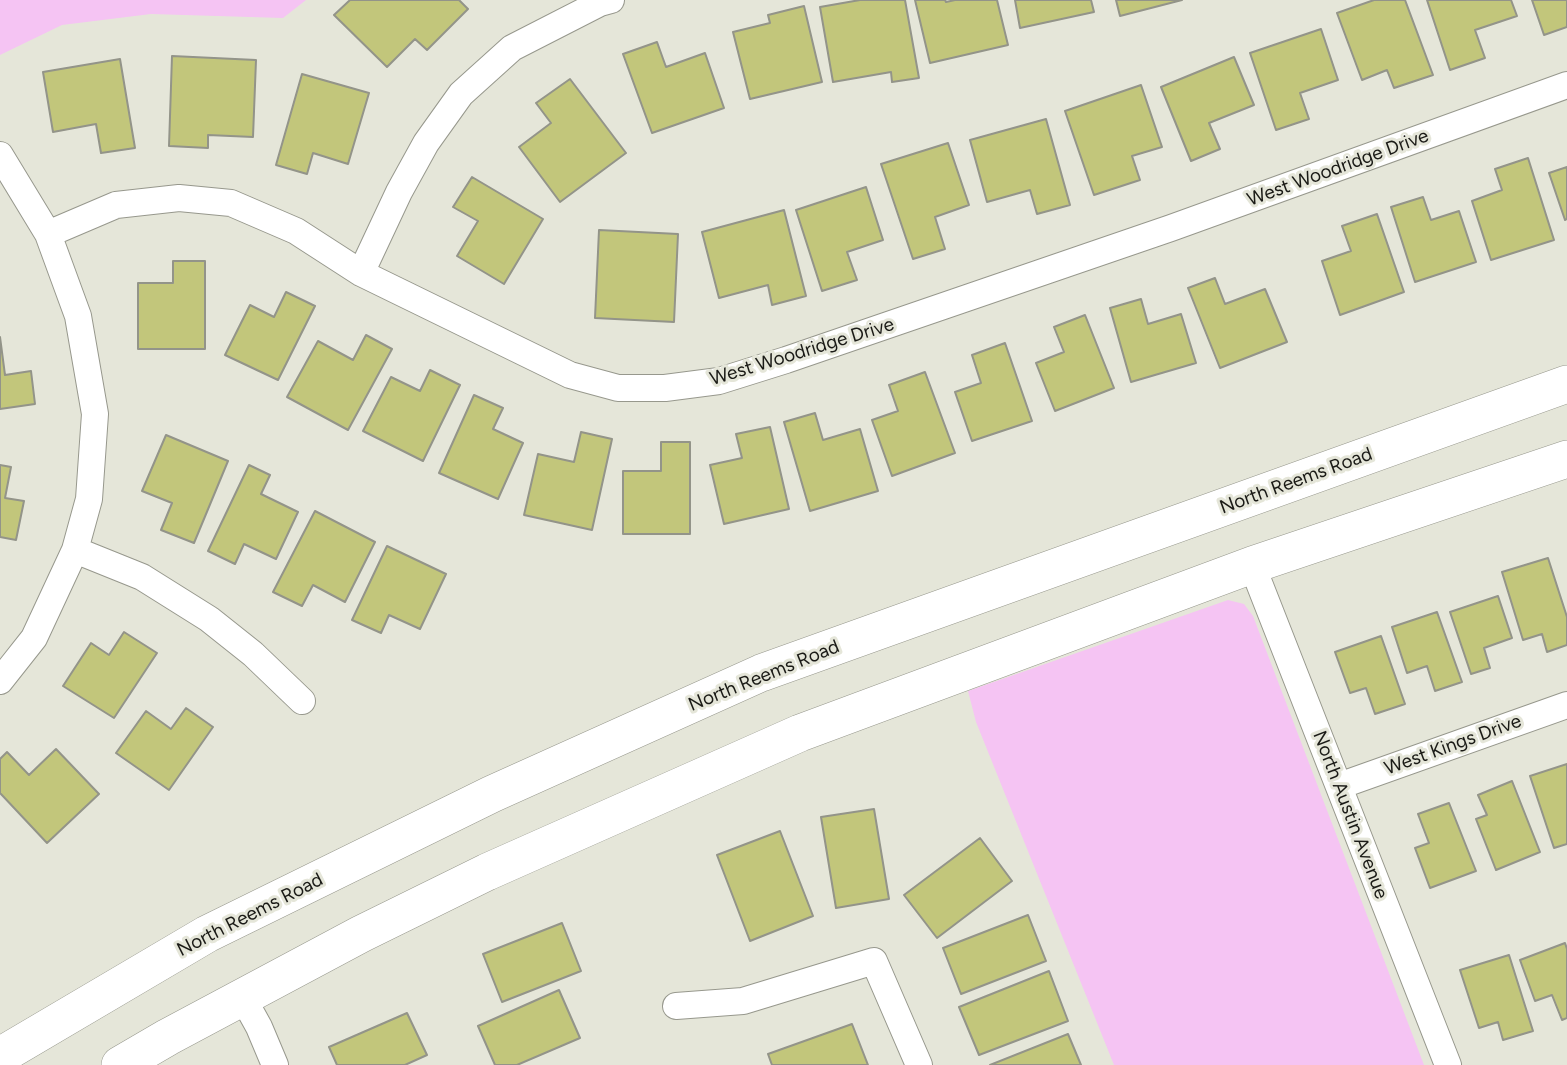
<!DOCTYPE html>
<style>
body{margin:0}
canvas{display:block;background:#e5e6d9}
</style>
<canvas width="1567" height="1065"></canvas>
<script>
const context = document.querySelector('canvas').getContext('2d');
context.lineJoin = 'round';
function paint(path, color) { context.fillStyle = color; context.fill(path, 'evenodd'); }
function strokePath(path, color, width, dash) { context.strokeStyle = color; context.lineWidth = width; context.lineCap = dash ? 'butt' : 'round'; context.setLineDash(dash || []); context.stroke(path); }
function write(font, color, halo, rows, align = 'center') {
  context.font = font + ' Figtree,sans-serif'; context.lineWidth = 6; context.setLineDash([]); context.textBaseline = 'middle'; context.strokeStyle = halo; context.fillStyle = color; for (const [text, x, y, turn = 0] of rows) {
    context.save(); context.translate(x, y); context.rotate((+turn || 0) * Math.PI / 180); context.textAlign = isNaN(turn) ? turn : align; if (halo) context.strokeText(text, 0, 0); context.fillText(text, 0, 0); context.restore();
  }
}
paint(new Path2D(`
 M 0,0 L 306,0 L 283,18 L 151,14 L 62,25 L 0,55 Z
 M 1228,600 L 1244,604 L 1253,616 L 1424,1065 L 1114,1065 L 976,722 L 968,691 Z`), '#f5c4f3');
const building = new Path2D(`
 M 350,0 L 459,0 L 468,9 L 427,50 L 415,39 L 387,67 L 334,15 Z
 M 860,0 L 905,0 L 919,78 L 892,82 L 891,72 L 833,82 L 820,7 Z
 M 915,0 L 945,0 L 946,2 L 955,0 L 997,0 L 1008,45 L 930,63 Z
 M 1015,0 L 1091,0 L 1094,12 L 1020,28 Z
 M 1116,0 L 1182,0 L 1120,16 Z
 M 1374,0 L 1405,0 L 1433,75 L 1394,88 L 1387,70 L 1362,80 L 1337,13 Z
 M 1427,0 L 1511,0 L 1517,16 L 1475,30 L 1485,58 L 1450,70 Z
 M 1532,0 L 1567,0 L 1567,27 L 1544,35 Z
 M 804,6 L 822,82 L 750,99 L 733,32 L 770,23 L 768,15 Z
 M 1321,29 L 1338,80 L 1300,93 L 1309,119 L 1276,130 L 1250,53 Z
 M 657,42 L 666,67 L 705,53 L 724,108 L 652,133 L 623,54 Z
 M 172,56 L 256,60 L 253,137 L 208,135 L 208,148 L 169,146 Z
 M 1234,57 L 1254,105 L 1209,123 L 1220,149 L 1191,161 L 1161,87 Z
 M 120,59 L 135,148 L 101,153 L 96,124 L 53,132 L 43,72 Z
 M 302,74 L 369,93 L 348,164 L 313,153 L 307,174 L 276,165 Z
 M 570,79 L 626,153 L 560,202 L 519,147 L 551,123 L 536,103 Z
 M 1141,85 L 1162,147 L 1132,156 L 1140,180 L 1094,195 L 1065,111 Z
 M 1046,119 L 1070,205 L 1037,214 L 1030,190 L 987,202 L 970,140 Z
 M 948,143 L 969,205 L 935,217 L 945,249 L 913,259 L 881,164 Z
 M 1528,158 L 1554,240 L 1491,260 L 1472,201 L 1502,190 L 1495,169 Z
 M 1567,167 L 1567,219 L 1565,220 L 1549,173 Z
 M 472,177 L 543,219 L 504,284 L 457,256 L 478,221 L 453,207 Z
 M 866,187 L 883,240 L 847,252 L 857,280 L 822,291 L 796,210 Z
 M 1423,197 L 1431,220 L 1459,211 L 1476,262 L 1415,282 L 1391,207 Z
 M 784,210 L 806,296 L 772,305 L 768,285 L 719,298 L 702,232 Z
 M 1377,214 L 1404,292 L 1340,315 L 1322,261 L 1351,251 L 1342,226 Z
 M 599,230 L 678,234 L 674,322 L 595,318 Z
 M 173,261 L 205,261 L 205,349 L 138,349 L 138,283 L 173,283 Z
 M 1215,278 L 1225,304 L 1265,289 L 1287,342 L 1220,368 L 1188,288 Z
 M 286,292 L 315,306 L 278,380 L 225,355 L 250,305 L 274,317 Z
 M 1141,299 L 1148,324 L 1181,314 L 1196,363 L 1131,382 L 1110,308 Z
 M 1085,315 L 1114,388 L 1055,411 L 1036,363 L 1064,352 L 1054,327 Z
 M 366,335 L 392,349 L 348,430 L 287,397 L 318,341 L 353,360 Z
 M 0,337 L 5,375 L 31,371 L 35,404 L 0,409 Z
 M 1005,343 L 1032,421 L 972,441 L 955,392 L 981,383 L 972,355 Z
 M 430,370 L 460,385 L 423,461 L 363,431 L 391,377 L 420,391 Z
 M 925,372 L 955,453 L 892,476 L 872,420 L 898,411 L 889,385 Z
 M 474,395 L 503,408 L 493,429 L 523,443 L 498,499 L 439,473 Z
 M 815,413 L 823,440 L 860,429 L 878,491 L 810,511 L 784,422 Z
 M 770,427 L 789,509 L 724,524 L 710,465 L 742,458 L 736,434 Z
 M 581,432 L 612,439 L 592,530 L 524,515 L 538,454 L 574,462 Z
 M 166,435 L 228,461 L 194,543 L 161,530 L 172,503 L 142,491 Z
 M 661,442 L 690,442 L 690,534 L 623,534 L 623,471 L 661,471 Z
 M 0,465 L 11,467 L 5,498 L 24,501 L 16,540 L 0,537 Z
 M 249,465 L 270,475 L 261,494 L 298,512 L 276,559 L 244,544 L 235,564 L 208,551 Z
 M 315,511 L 375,542 L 345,602 L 313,585 L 302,606 L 273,592 Z
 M 387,546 L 446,574 L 420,629 L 389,615 L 381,633 L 352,620 Z
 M 1548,558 L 1567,617 L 1567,645 L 1547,652 L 1542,634 L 1523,640 L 1502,572 Z
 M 1498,596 L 1512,638 L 1484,648 L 1490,668 L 1471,674 L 1450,612 Z
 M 1437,612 L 1462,682 L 1435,691 L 1427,666 L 1407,673 L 1392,627 Z
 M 124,632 L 157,653 L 114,718 L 63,686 L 91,643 L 109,655 Z
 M 1381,636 L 1405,704 L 1375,714 L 1366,688 L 1350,693 L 1335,652 Z
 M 186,708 L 213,727 L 169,790 L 116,753 L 146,711 L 171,729 Z
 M 56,749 L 99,794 L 47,843 L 0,793 L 0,759 L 7,752 L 29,775 Z
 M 1567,764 L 1567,844 L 1554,848 L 1530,776 Z
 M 1512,781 L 1540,852 L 1496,870 L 1476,819 L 1487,815 L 1478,795 Z
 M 1449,803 L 1476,871 L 1430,888 L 1415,848 L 1429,843 L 1418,814 Z
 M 874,809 L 889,899 L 836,908 L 821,817 Z
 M 780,831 L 813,916 L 750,941 L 717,855 Z
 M 980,838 L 1012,881 L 937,938 L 904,895 Z
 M 1028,915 L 1046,961 L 961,994 L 943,948 Z
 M 562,923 L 581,971 L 502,1002 L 483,954 Z
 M 1565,943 L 1567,949 L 1567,1018 L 1562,1020 L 1552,995 L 1535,1001 L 1520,960 Z
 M 1509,955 L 1533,1031 L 1503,1040 L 1498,1022 L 1479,1028 L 1460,970 Z
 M 1049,971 L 1068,1021 L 979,1055 L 959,1007 Z
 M 559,990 L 580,1038 L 517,1065 L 495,1065 L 478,1026 Z
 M 407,1013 L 427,1055 L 405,1065 L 337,1065 L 329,1047 Z
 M 852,1024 L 868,1065 L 772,1065 L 768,1054 Z
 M 1068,1034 L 1081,1065 L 990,1065 Z`);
paint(building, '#c2c67b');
strokePath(building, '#939489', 2);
const minor = new Path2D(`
 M 0,155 L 48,234 L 78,316 L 95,414 L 89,499 L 75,550 L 34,638 L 0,681
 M 48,234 L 116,205 L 179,198 L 231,203 L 296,231 L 361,273 L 570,375 L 618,388 L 665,388 L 719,381 L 786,360 L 1171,228 L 1567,85
 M 361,273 L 399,192 L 426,143 L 461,94 L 512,48 L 600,3 L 611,0
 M 75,550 L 142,577 L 209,619 L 253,654 L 302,701
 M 1252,565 L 1448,1065
 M 1339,786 L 1567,705
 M 243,998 L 259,1027 L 275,1065
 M 676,1006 L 743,1001 L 874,961 L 919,1065`);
const secondary = new Path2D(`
 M 0,1056 L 207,934 L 492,794 L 761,673 L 1567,384
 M 120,1065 L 168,1037 L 361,934 L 487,872 L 800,733 L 1252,565 L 1567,459`);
strokePath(minor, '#97988d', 28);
strokePath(secondary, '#97988d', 38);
strokePath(minor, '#fff', 26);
strokePath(secondary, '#fff', 37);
write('19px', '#1a1a16', '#e5e6d9', [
 ["West Woodridge Drive",1338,168,-20],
 ["West Woodridge Drive",802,352,-17],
 ["North Reems Road",1296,481,-20],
 ["North Reems Road",764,676,-22],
 ["West Kings Drive",1453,745,-20],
 ["North Austin Avenue",1350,815,69],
 ["North Reems Road",250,915,-27]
]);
</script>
